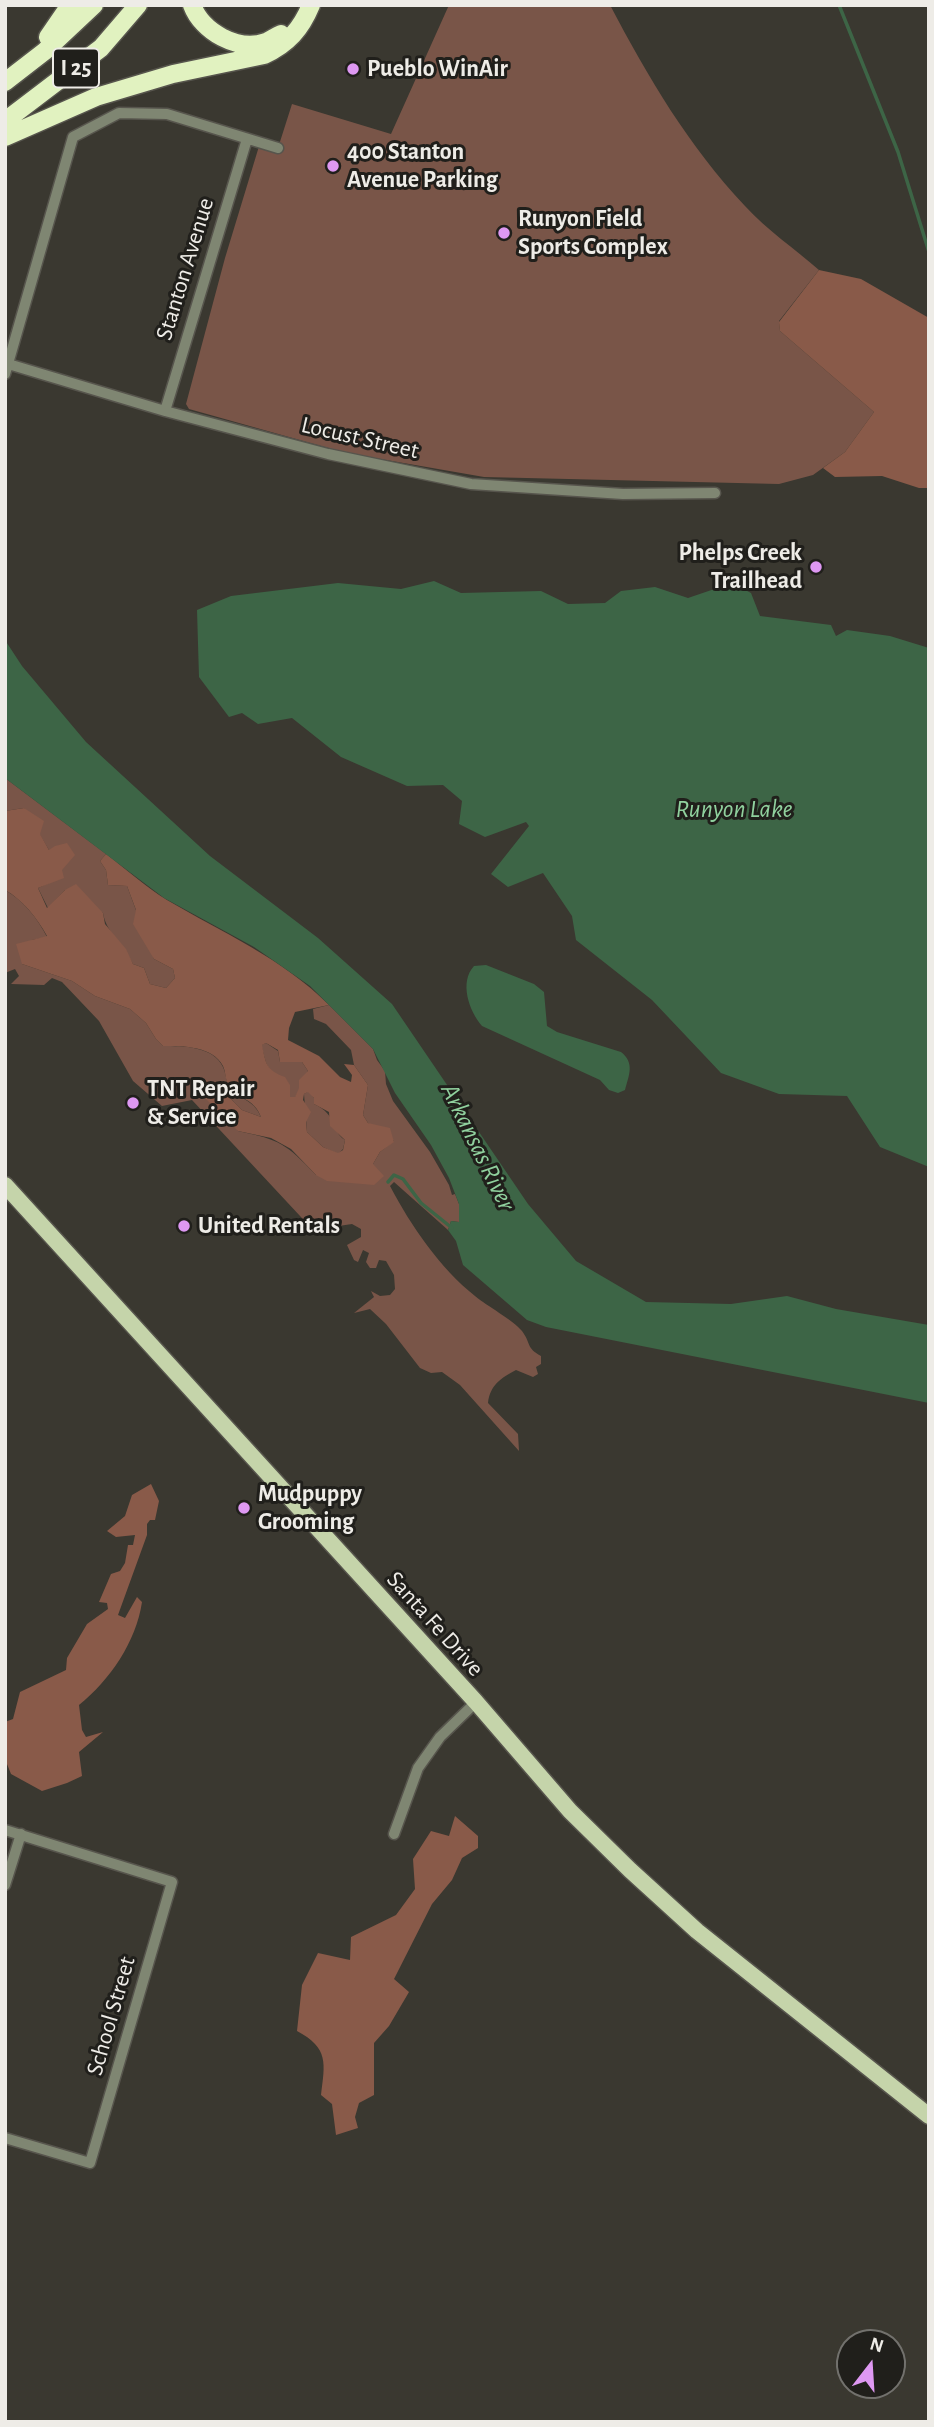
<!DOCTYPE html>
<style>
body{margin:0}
#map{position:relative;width:934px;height:2427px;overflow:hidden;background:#3a3830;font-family:"Alegreya Sans",sans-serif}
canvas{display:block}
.frame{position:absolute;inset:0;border:7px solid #eeece7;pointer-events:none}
.north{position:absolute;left:836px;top:2329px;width:70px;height:70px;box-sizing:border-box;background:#201f1b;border:2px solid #72716d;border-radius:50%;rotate:17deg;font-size:19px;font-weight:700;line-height:28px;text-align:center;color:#eeece7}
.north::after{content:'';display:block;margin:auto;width:24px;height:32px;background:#de98f2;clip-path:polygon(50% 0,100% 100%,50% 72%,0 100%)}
</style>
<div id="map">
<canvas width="934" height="2427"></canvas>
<div class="frame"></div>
<div class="north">N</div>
</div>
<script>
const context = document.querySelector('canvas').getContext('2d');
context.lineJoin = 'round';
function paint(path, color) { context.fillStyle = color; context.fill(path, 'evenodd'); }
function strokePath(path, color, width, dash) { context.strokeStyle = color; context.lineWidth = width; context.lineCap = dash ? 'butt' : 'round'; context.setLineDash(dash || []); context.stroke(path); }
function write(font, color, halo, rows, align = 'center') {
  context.font = font + ' "Alegreya Sans",sans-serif'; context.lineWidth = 6; context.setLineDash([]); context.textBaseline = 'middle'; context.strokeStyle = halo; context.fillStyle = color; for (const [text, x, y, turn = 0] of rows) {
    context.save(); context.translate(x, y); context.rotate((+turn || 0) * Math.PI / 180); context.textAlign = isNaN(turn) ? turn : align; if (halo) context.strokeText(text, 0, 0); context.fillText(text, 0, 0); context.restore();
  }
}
paint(new Path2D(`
 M 449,5 L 610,5 C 649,79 688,145 745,206 C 767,230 795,249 819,270 L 779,321 L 780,331 L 874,412 L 845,452 L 813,475 L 779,484 L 484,477 L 346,453 L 189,409 L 186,404 L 225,258 L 260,143 L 278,148 L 292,104 L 391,134 Z
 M 5,778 L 106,854 L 100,861 L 106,870 L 108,885 L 127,886 L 154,959 L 173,969 L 175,978 L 166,988 L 150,984 L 144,968 L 133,964 C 124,946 106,932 103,913 L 65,890 L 48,908 L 38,888 L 49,883 L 49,850 L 24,808 L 5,811 Z
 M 5,890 C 23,900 38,919 47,937 L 32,940 L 22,964 L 72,981 L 95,996 L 130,1009 L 146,1023 L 156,1039 L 163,1046 C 183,1046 213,1046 223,1067 C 226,1073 226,1082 230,1088 C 240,1101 253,1098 261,1117 L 242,1110 L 229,1097 L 238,1131 C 281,1140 286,1144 316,1175 L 373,1164 L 380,1152 L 394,1141 L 368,1123 L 363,1115 L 368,1085 L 354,1065 L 351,1050 L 326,1024 L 314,1019 L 313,1009 L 329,1005 L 373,1049 L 377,1060 L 385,1071 L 386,1084 L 393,1101 L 430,1152 L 449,1185 L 452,1195 L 455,1194 L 459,1204 L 459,1222 L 451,1221 L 448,1230 L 394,1182 L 390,1186 C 411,1226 440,1268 475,1296 C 487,1306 513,1320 522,1331 C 531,1343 526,1348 541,1356 L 541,1364 L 536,1367 L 538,1374 L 533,1377 L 516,1370 C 501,1378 490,1385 488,1403 L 518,1434 L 519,1451 L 460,1385 L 442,1372 L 431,1373 L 420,1368 L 386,1324 L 370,1309 L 354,1313 L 374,1297 L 371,1291 L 380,1296 L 390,1295 L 395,1289 L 394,1275 L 386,1261 L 379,1260 L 376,1268 L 370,1268 L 366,1262 L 369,1253 L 363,1250 L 358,1262 L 354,1260 L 347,1245 L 361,1237 L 361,1229 L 352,1224 L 332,1227 L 317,1220 L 314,1231 L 192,1100 L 162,1106 L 133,1081 L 99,1021 L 62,982 L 52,978 L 44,985 L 11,984 L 19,976 L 15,969 L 5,973 Z
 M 266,1043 L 278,1051 L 280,1062 L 302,1062 L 308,1071 L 295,1098 L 290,1097 C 289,1074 286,1083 272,1072 C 265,1066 264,1053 261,1045 Z
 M 309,1091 L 314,1098 L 314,1104 C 339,1116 329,1129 345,1140 L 343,1149 L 338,1154 L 323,1147 L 307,1132 L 304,1094 Z`), '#795548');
paint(new Path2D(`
 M 819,270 L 861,279 L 929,318 L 929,488 L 919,488 L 882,476 L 835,477 L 823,468 L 845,452 L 874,412 L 780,331 L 779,322 Z
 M 24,808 L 44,821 L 40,834 L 49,850 L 55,846 L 67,843 L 75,855 L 62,870 L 64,878 L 38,888 L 47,908 L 65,890 L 76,884 L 103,913 L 105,924 L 126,949 L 133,964 L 144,968 L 150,984 L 166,988 L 175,978 L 173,969 L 154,959 L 133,924 L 136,910 L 127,886 L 108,885 L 106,870 L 100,861 L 106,854 C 126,869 146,887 167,900 C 223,933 282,958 329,1005 L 295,1012 L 289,1028 L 288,1040 L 319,1056 L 340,1077 L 351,1082 L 352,1075 L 344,1064 L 354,1065 L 368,1085 L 363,1115 L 368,1123 L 390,1128 L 394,1142 L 380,1152 L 373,1164 L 384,1176 L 374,1185 L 327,1181 L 316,1175 L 291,1149 L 271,1138 L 238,1131 L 205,1098 L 195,1082 L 205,1079 L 229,1097 L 242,1110 L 261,1117 C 254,1098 239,1100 230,1087 C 225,1082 226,1072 223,1066 C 213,1046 183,1046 163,1046 L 156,1039 L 146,1023 L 130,1009 L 95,996 L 72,981 L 22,964 L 16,944 L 47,936 C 37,918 23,900 5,890 L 5,811 ZM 266,1043 L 278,1050 L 280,1062 L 302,1062 L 308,1071 L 299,1080 L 299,1088 L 295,1097 L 290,1097 L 290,1085 L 285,1077 C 266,1070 266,1064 262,1045 ZM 308,1092 L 314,1098 L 314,1104 L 329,1112 L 330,1126 L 345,1140 L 343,1150 L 338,1153 L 323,1147 L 307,1132 L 306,1122 L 311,1112 L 303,1100 L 304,1094 Z
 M 151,1484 L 159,1501 L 155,1520 L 150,1520 L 147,1524 L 147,1535 L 118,1615 L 125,1618 L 137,1597 L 142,1602 C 136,1642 110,1680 79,1705 L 82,1730 L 86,1737 L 103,1732 L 79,1752 L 82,1776 L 67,1783 L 42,1791 L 11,1774 L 5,1759 L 5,1722 L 13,1719 L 20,1692 L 66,1670 L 67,1658 L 87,1624 L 108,1609 L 107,1603 L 99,1602 L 111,1574 L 120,1571 L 125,1563 L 128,1545 L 133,1545 L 135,1535 L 116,1537 L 107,1531 L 125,1516 L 132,1495 Z
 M 455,1816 L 478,1836 L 478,1848 L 462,1858 L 452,1880 L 432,1904 L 394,1979 L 409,1992 L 389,2026 L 374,2043 L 374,2095 L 359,2103 L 355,2117 L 358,2128 L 336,2135 L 332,2104 L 321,2095 C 325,2063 329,2048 297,2031 L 302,1985 L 318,1953 L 350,1960 L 351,1937 L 396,1915 L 415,1889 L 413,1859 L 431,1831 L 449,1836 Z`), '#895a49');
paint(new Path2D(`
 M 434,581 L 461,593 L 541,591 L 568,604 L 605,603 L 621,591 L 655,587 L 688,598 L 732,583 L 751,593 L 760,616 L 831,625 L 836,636 L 847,630 L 890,636 L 929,648 L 929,1167 L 880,1147 L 847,1096 L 779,1094 L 721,1073 L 652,1000 L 576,940 L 572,916 L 543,873 L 508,887 L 491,874 L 529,826 L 526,822 L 485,837 L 459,824 L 462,801 L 443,785 L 407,786 L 341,757 L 292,718 L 258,724 L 242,713 L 229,717 L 199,677 L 197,610 L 231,596 L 338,583 L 401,589 Z
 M 5,640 L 22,666 L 86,742 L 210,856 L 318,938 L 392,1004 L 528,1204 L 576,1261 L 646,1302 L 731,1304 L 787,1296 L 836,1309 L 929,1325 L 929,1403 L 546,1327 L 527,1320 L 463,1265 L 456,1241 L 448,1230 L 451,1221 L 459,1222 L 459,1204 L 449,1178 L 431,1145 L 395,1093 L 373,1049 L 310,986 L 254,947 L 164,898 L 5,778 Z
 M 486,965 L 534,984 L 544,992 L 547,1026 L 557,1032 L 621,1052 C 635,1063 629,1075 625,1090 L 618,1093 L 609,1090 L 600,1080 L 482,1026 C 469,1011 459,982 474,966 Z`), '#3d6546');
strokePath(new Path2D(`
 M 839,5 L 898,152 L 929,252
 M 388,1182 L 394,1175 L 403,1179 L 421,1203 L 452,1228`), '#3d6546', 3.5);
const minor = new Path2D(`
 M 5,363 L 165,411 L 328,454 L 471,484 L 623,494 L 715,493
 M 5,374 L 73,137 L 119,113 L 167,114 L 278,148
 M 165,411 L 247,139
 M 5,1830 L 172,1882 L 90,2163 L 5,2138
 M 394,1834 L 418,1768 L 440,1737 L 476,1702
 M 5,1885 L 21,1834`);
const primary = new Path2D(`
 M 5,1185 L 476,1702 L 570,1811 L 630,1870 L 697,1931 L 929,2116`);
const motorway = new Path2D(`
 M 192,5 C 202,32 238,52 266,42 C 271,40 276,36 281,34
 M 48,37 L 70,5
 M 5,82 L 45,51 L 94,5
 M 5,121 L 101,48 L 138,5
 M 5,137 L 96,97 L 173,74 L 264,55 C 288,44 301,29 311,5`);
strokePath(minor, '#57554d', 13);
strokePath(primary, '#57554d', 19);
strokePath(motorway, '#57554d', 21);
strokePath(minor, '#7f8672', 10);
strokePath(primary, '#c5d4aa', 16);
strokePath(motorway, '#e1f2c0', 18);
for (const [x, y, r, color] of [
 [353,69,7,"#de98f2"],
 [333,166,7,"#de98f2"],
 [504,233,7,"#de98f2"],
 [816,567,7,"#de98f2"],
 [133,1103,7,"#de98f2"],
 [184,1226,7,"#de98f2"],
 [244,1508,7,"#de98f2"]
]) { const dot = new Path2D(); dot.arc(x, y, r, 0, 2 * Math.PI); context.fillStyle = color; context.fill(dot); strokePath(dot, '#201f1b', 2.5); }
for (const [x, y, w] of [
 [76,68,46]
]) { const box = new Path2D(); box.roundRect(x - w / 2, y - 19.5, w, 39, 5); context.fillStyle = '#201f1b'; context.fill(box); strokePath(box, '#eeece7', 2); }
write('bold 23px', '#eeece7', null, [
 ["I 25",76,68]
]);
write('bold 24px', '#eeece7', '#201f1b', [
 ["Pueblo WinAir",367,69],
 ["400 Stanton",347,152],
 ["Avenue Parking",347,180],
 ["Runyon Field",518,219],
 ["Sports Complex",518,247],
 ["Phelps Creek",802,553,"right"],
 ["Trailhead",802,581,"right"],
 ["TNT Repair",147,1089],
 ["& Service",147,1117],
 ["United Rentals",198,1226],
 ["Mudpuppy",258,1494],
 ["Grooming",258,1522]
], 'left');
write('24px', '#eeece7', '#201f1b', [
 ["Stanton Avenue",185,269,-73],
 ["Locust Street",360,438,13],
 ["Santa Fe Drive",435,1624,48],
 ["School Street",111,2016,-74]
]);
write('italic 26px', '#90d19e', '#201f1b', [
 ["Runyon Lake",734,809],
 ["Arkansas River",478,1147,64]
]);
</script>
